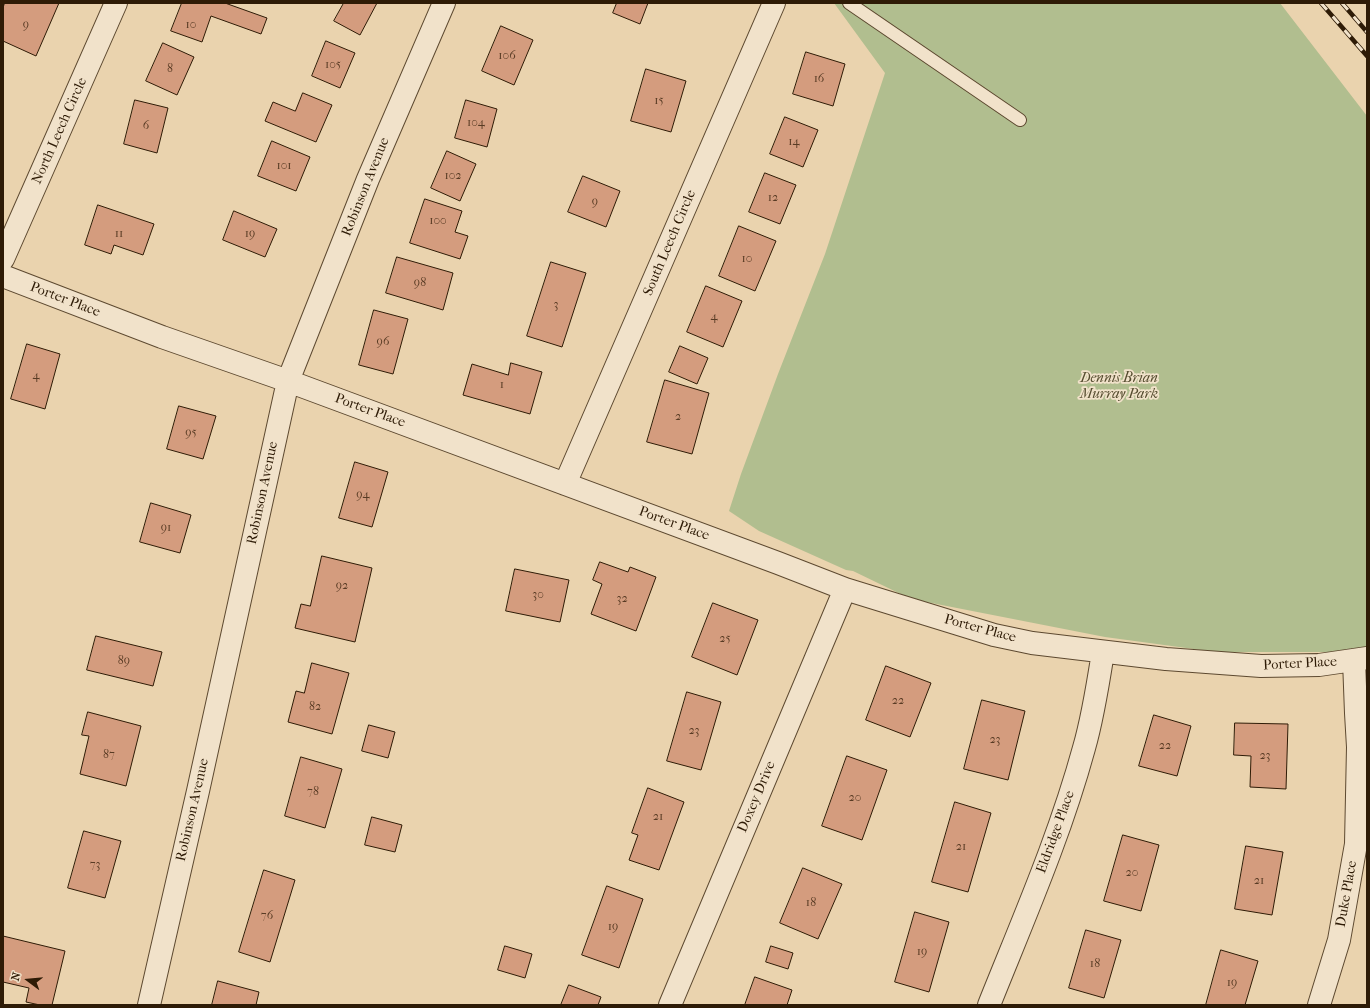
<!DOCTYPE html>
<style>
body{margin:0}
#map{position:relative;width:1370px;height:1008px;overflow:hidden;background:#ead3ae;font-family:"IM FELL French Canon",serif}
canvas{display:block}
.frame{position:absolute;inset:0;border:4px solid #2e1b06;pointer-events:none}
.north{position:absolute;left:8px;top:960px;width:40px;height:40px;-webkit-text-stroke:3px #f1e2ca;paint-order:stroke;rotate:286deg;font-size:11px;font-weight:700;line-height:16px;text-align:center;color:#2e1b06}
.north::after{content:'';display:block;margin:auto;width:14px;height:18px;background:#2e1b06;clip-path:polygon(50% 0,100% 100%,50% 72%,0 100%)}
</style>
<div id="map">
<canvas width="1370" height="1008"></canvas>
<div class="frame"></div>
<div class="north">N</div>
</div>
<script>
const context = document.querySelector('canvas').getContext('2d');
context.lineJoin = 'round';
function paint(path, color) { context.fillStyle = color; context.fill(path, 'evenodd'); }
function strokePath(path, color, width, dash) { context.strokeStyle = color; context.lineWidth = width; context.lineCap = dash ? 'butt' : 'round'; context.setLineDash(dash || []); context.stroke(path); }
function write(font, color, halo, rows, align = 'center') {
  context.font = font + ' "IM FELL French Canon",serif'; context.lineWidth = 3.5; context.setLineDash([]); context.textBaseline = 'middle'; context.strokeStyle = halo; context.fillStyle = color; for (const [text, x, y, turn = 0] of rows) {
    context.save(); context.translate(x, y); context.rotate((+turn || 0) * Math.PI / 180); context.textAlign = isNaN(turn) ? turn : align; if (halo) context.strokeText(text, 0, 0); context.fillText(text, 0, 0); context.restore();
  }
}
paint(new Path2D(`
 M 834,3 L 1280,3 L 1367,116 L 1367,648 L 1329,652 L 1216,652 L 1105,637 L 911,599 L 853,571 L 846,570 L 759,531 L 729,511 L 741,474 L 778,374 L 825,254 L 885,73 Z`), '#b1be8f');
const building = new Path2D(`
 M 5,3 L 59,3 L 36,56 L 3,41 L 3,8 Z
 M 182,3 L 225,3 L 267,18 L 261,34 L 211,16 L 202,42 L 171,31 Z
 M 344,3 L 377,3 L 360,35 L 334,21 Z
 M 617,3 L 648,3 L 640,24 L 613,13 Z
 M 501,26 L 533,40 L 514,85 L 482,71 Z
 M 326,41 L 355,53 L 340,88 L 312,76 Z
 M 163,43 L 194,57 L 177,95 L 146,81 Z
 M 806,52 L 845,64 L 833,106 L 793,94 Z
 M 646,69 L 686,81 L 671,132 L 631,121 Z
 M 303,93 L 332,105 L 316,142 L 265,121 L 273,102 L 295,111 Z
 M 135,100 L 168,108 L 157,153 L 124,144 Z
 M 466,100 L 497,109 L 487,147 L 455,138 Z
 M 785,117 L 818,130 L 803,167 L 770,154 Z
 M 272,141 L 310,157 L 296,191 L 258,176 Z
 M 447,151 L 476,164 L 460,201 L 431,188 Z
 M 765,173 L 796,185 L 780,224 L 749,212 Z
 M 583,176 L 620,191 L 606,227 L 568,212 Z
 M 425,199 L 462,211 L 455,232 L 468,236 L 460,259 L 410,243 Z
 M 98,205 L 154,224 L 143,255 L 114,245 L 111,254 L 85,245 Z
 M 234,211 L 277,229 L 265,257 L 223,240 Z
 M 739,226 L 776,241 L 755,291 L 719,276 Z
 M 397,257 L 453,273 L 443,310 L 386,293 Z
 M 551,262 L 586,273 L 562,347 L 527,336 Z
 M 706,286 L 742,301 L 723,347 L 687,332 Z
 M 374,310 L 408,319 L 393,374 L 359,365 Z
 M 27,344 L 60,354 L 45,409 L 11,399 Z
 M 680,346 L 708,358 L 697,384 L 669,372 Z
 M 511,363 L 542,372 L 530,414 L 463,395 L 472,364 L 508,375 Z
 M 665,380 L 709,393 L 692,454 L 647,442 Z
 M 179,406 L 216,416 L 203,459 L 167,449 Z
 M 355,462 L 388,472 L 372,527 L 339,518 Z
 M 151,503 L 191,515 L 180,553 L 140,542 Z
 M 322,556 L 372,568 L 355,642 L 295,628 L 301,604 L 310,606 Z
 M 600,562 L 628,572 L 630,567 L 656,577 L 636,631 L 591,614 L 602,584 L 593,580 Z
 M 515,569 L 569,580 L 560,622 L 506,611 Z
 M 713,603 L 758,620 L 737,675 L 692,657 Z
 M 96,636 L 162,652 L 153,686 L 87,670 Z
 M 312,663 L 349,673 L 332,734 L 288,722 L 296,691 L 304,693 Z
 M 886,666 L 931,683 L 910,737 L 866,720 Z
 M 687,692 L 721,702 L 701,770 L 667,761 Z
 M 982,700 L 1025,711 L 1008,780 L 964,769 Z
 M 88,712 L 141,726 L 126,786 L 80,774 L 89,736 L 82,735 Z
 M 1154,715 L 1191,726 L 1177,776 L 1139,766 Z
 M 1235,723 L 1288,724 L 1286,789 L 1250,787 L 1251,756 L 1234,755 Z
 M 369,725 L 395,732 L 388,758 L 362,751 Z
 M 847,756 L 887,770 L 862,840 L 822,826 Z
 M 301,757 L 342,769 L 325,828 L 285,816 Z
 M 648,788 L 684,802 L 659,870 L 629,860 L 638,835 L 632,833 Z
 M 955,802 L 991,813 L 968,892 L 932,882 Z
 M 372,817 L 402,825 L 395,852 L 365,845 Z
 M 84,831 L 121,841 L 105,898 L 68,888 Z
 M 1123,835 L 1159,845 L 1141,911 L 1104,901 Z
 M 1246,846 L 1283,852 L 1272,915 L 1235,909 Z
 M 803,868 L 842,884 L 818,939 L 780,923 Z
 M 264,870 L 295,880 L 270,962 L 239,952 Z
 M 607,886 L 643,899 L 619,968 L 582,955 Z
 M 915,912 L 949,922 L 929,992 L 895,982 Z
 M 1086,930 L 1121,940 L 1104,998 L 1069,988 Z
 M 3,936 L 65,951 L 52,1005 L 40,1005 L 26,1002 L 29,988 L 3,982 Z
 M 505,946 L 532,954 L 525,978 L 498,970 Z
 M 771,946 L 793,953 L 788,969 L 766,962 Z
 M 1221,950 L 1258,961 L 1245,1005 L 1206,1005 Z
 M 755,977 L 792,990 L 787,1005 L 745,1005 Z
 M 218,981 L 259,992 L 256,1005 L 212,1005 Z
 M 569,985 L 601,997 L 598,1005 L 561,1005 Z`);
paint(building, '#d49c7e');
strokePath(building, '#2e1b06', 1);
const service = new Path2D(`
 M 849,3 L 1020,120`);
const minor = new Path2D(`
 M 3,259 L 116,3
 M 3,276 L 162,337 L 288,381 L 778,563 L 845,589 L 994,635 L 1032,643 L 1166,659 L 1261,666 L 1319,665 L 1367,658
 M 565,484 L 774,3
 M 149,1005 L 198,791 L 288,381 L 368,179 L 444,3
 M 670,1005 L 845,589
 M 989,1005 C 1023,920 1060,836 1084,748 C 1093,717 1098,684 1103,652
 M 1319,1005 L 1339,940 L 1356,844 L 1358,747 L 1356,713 L 1354,660`);
strokePath(service, '#5d4930', 14);
strokePath(minor, '#5d4930', 24);
strokePath(service, '#f1e2ca', 12);
strokePath(minor, '#f1e2ca', 22);
const rail = new Path2D(`
 M 1321,3 L 1367,56
 M 1342,3 L 1367,32`);
strokePath(rail, '#2e1b06', 4.5);
strokePath(rail, '#f1e2ca', 3, [9]);
write('12px', '#583b24', null, [
 ["9",26,25],
 ["10",191,25],
 ["106",507,56],
 ["105",333,65],
 ["8",170,69],
 ["16",819,79],
 ["15",659,101],
 ["104",476,123],
 ["6",146,126],
 ["14",794,142],
 ["101",284,166],
 ["102",453,176],
 ["12",773,198],
 ["9",595,202],
 ["100",438,221],
 ["11",119,234],
 ["19",250,234],
 ["10",747,259],
 ["98",420,283],
 ["3",556,305],
 ["4",714,317],
 ["96",383,342],
 ["4",36,376],
 ["1",502,385],
 ["2",678,417],
 ["95",191,433],
 ["94",363,495],
 ["91",166,528],
 ["92",342,586],
 ["30",538,595],
 ["32",622,599],
 ["25",725,639],
 ["89",124,661],
 ["22",898,701],
 ["82",315,707],
 ["23",694,731],
 ["23",995,740],
 ["22",1165,746],
 ["87",109,755],
 ["23",1265,756],
 ["78",313,792],
 ["20",855,798],
 ["21",658,817],
 ["21",961,847],
 ["73",95,865],
 ["20",1132,873],
 ["21",1259,881],
 ["18",811,903],
 ["76",267,916],
 ["19",613,927],
 ["19",922,952],
 ["18",1095,964],
 ["19",1232,983]
]);
write('14px', '#2e1b06', '#f1e2ca', [
 ["North Leech Circle",60,131,-66],
 ["Robinson Avenue",366,187,-68],
 ["South Leech Circle",670,243,-67],
 ["Porter Place",65,300,21],
 ["Porter Place",370,411,20],
 ["Robinson Avenue",263,493,-78],
 ["Porter Place",674,524,20],
 ["Porter Place",980,629,15],
 ["Porter Place",1300,664,-3],
 ["Doxey Drive",757,797,-67],
 ["Robinson Avenue",193,810,-77],
 ["Eldridge Place",1056,832,-70],
 ["Duke Place",1347,894,-80]
]);
write('italic 14px', '#554c2f', '#f1e2ca', [
 ["Dennis Brian",1119,379],
 ["Murray Park",1119,395]
]);
</script>
